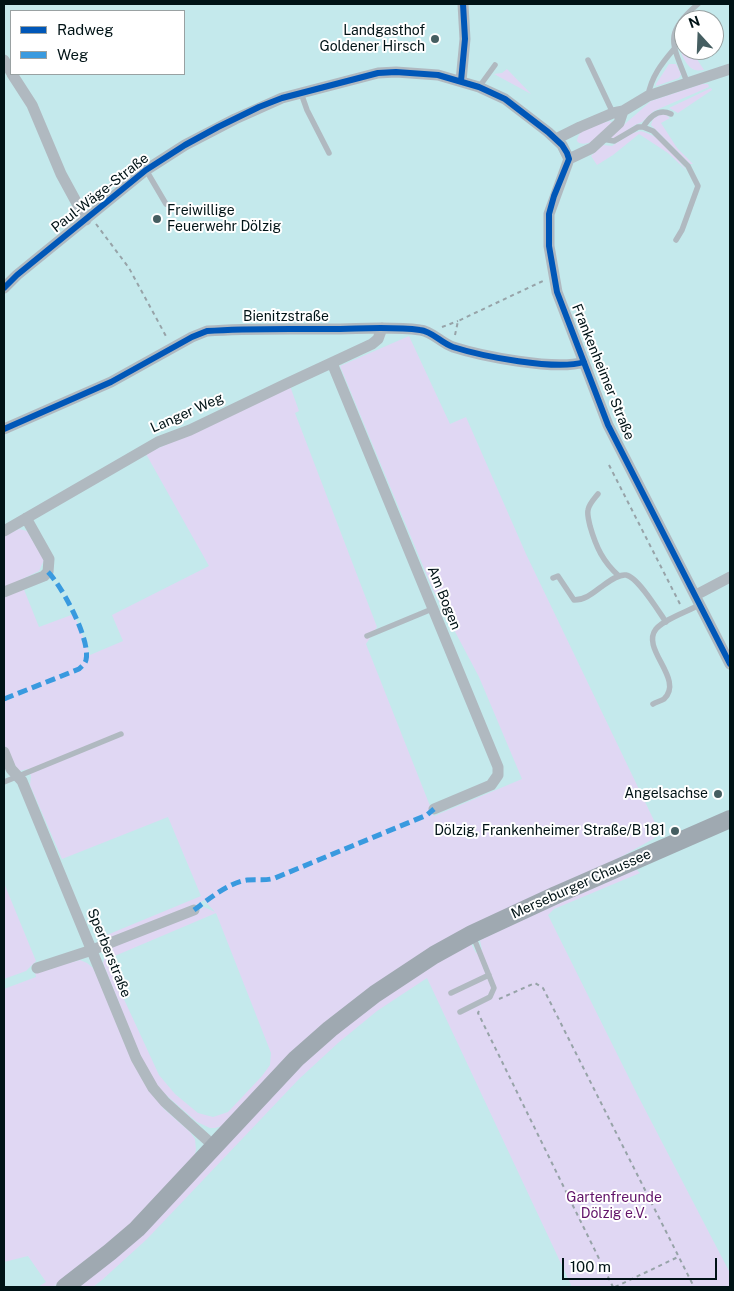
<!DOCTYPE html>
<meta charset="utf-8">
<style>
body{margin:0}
#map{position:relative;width:734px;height:1291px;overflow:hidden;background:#c4e9ec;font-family:"Public Sans",sans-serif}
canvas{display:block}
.frame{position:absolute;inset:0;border:5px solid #001316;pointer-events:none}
.legend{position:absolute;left:10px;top:10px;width:175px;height:65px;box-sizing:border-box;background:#fff;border:1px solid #99a1a2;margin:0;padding:6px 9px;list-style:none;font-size:15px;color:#001316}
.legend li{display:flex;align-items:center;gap:10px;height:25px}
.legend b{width:25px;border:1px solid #99a1a2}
.north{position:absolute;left:674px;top:10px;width:50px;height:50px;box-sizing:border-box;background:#fff;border:1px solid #99a1a2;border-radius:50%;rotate:340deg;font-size:14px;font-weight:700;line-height:20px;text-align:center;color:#001316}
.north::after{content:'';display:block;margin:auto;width:18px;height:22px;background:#455e61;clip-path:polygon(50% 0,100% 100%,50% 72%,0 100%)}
.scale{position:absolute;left:562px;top:1258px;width:155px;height:22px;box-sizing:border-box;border:2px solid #001316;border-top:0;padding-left:6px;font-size:15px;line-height:18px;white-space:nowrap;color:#001316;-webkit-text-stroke:4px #fff;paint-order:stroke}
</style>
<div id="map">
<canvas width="734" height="1291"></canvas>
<div class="frame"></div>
<ul class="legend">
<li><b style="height:6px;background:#0057b8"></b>Radweg</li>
<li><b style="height:6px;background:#399adf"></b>Weg</li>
</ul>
<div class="north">N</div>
<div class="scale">100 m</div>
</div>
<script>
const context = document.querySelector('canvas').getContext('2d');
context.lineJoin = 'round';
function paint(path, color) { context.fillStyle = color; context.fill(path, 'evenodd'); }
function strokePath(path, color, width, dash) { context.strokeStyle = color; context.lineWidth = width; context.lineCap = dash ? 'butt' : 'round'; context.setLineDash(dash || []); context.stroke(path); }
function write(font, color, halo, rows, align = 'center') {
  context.font = font + ' "Public Sans",sans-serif'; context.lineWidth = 4; context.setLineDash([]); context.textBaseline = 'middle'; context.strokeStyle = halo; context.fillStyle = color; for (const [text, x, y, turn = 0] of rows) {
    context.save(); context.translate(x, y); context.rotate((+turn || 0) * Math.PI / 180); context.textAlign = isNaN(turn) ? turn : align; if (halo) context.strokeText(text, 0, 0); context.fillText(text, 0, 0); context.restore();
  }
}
paint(new Path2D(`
 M 680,33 L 684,39 L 684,50 L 691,50 L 704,70 C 701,70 698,71 695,70 C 684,67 676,43 680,33 Z
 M 669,64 L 676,64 L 681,74 L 679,78 L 656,86 L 656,84 Z
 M 507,69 L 531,94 L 494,74 L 502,73 Z
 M 702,84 L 708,84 L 709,87 L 654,111 L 642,122 L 635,125 L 615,139 L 610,137 L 651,101 Z
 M 711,88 L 712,90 L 678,113 L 669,108 Z
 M 661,114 L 666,115 L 670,118 L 661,123 L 677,148 L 693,164 L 690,164 L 651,125 L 653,119 Z
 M 610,121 L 612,123 C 602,132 593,147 579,143 L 577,141 C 579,126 599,124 610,121 Z
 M 640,131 C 659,134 675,155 686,170 L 668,153 L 639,134 L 613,155 L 597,165 L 591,156 L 603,145 L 612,146 L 630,134 Z
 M 409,336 L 450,424 L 466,417 L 526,554 L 660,833 L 653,839 L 612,862 L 465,929 L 226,1125 L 215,1128 L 210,1128 L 197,1122 L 158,1088 L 141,1058 L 103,963 L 106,951 L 109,947 L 196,912 L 204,907 L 215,912 L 204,900 L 191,908 L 105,941 L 102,937 L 201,896 L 168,817 L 62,859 L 30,785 L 31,776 L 28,769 L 19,771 L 8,754 L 4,743 L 4,597 L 23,587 L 39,627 L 74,614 L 90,655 L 123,641 L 112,615 L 209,566 L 146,454 L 290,386 L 299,411 L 295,413 L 377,627 L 366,644 L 434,816 L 522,779 L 479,677 L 433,590 L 340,366 ZM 216,913 L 271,1053 L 270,1065 L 262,1076 L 228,1112 L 213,1117 L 198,1113 L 175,1094 L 159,1075 L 110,969 L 110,958 Z
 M 19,529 L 27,531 L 44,560 L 39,571 L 4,588 L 4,536 Z
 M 637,870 L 640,873 L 554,909 L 548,915 L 637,1094 L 730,1273 L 730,1287 L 572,1287 L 427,978 L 377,1011 L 338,1043 L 299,1079 L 147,1239 L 102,1280 L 93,1287 L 78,1287 L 236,1133 L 326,1040 L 402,983 L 470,942 L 476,953 L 482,950 L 480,940 L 620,874 Z
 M 4,883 L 36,961 L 26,971 L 4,979 Z
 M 80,960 L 87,963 L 93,968 L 163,1108 L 190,1132 L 195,1139 L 196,1150 L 194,1157 L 158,1199 L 102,1251 L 53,1287 L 38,1287 L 46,1282 L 28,1256 L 4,1262 L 4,989 L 36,977 L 35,972 Z`), '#e0d7f3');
strokePath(new Path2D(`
 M 96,224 L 129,268 L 167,338
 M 442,327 L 458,321
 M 455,335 L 458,321 L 545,280
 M 609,465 L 681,606
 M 499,999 L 535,983 L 543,988 L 694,1287
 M 479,1011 L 478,1013 L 613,1287
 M 615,1287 L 678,1257`), '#97a3a8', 2, [4, 4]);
strokePath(new Path2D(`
 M 588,60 L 613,113
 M 687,82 C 673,44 662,34 698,4
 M 479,87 L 495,65
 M 301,93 L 307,110 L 329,153
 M 648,96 C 651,77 662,63 674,49
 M 643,127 C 650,116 659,108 671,114
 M 602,139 L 614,141 L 638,127 L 643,127 L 653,131 L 688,166 L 698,186 L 682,230 L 676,240
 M 146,170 L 166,204
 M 598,494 C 594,499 589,504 588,510 C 587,515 589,521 590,526 C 596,547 603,562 619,576
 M 553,578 L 558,576 L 574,600 C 585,600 593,593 601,587 C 608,582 618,574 626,575 C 638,577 659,612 666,622
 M 367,636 L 432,609
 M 653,704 C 656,702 661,701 664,699 C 685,679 640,649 656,629 C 664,619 689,611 701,604
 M 4,782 L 121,734
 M 451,993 L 489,975
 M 460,1012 L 490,997 L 494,988 L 473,936`), '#b0b9c0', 5.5);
strokePath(new Path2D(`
 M 4,60 L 11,72
 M 12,74 L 32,105 L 61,174 L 86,220
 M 461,81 L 465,39 L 463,4
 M 556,139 L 580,127 L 613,113 L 623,111 L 648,96 L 730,69
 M 569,159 L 549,214 L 549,246 L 557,292 L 608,425 L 730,664
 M 569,159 L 592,148 L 619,123 L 623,111
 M 4,288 L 17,275 L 146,170 L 185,145 L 235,119 L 282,98 L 378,73 L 396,72 L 438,75 L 479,87 L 505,99 L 548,132 L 562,145 L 569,159
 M 332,363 L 498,767 L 498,775 L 491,785 L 434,809
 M 4,429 L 111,382 L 192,337 L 207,331 C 248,328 288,329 329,329 C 359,329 390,326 420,330 C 432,331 441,343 453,347 C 481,356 556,371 584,362
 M 4,531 L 158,442 L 190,430 L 286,384 L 372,344 L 378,339 L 382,328
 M 4,592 L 44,576 L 48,572 L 49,559 L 26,518
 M 696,595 L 730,577
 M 4,752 L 11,769 L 22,781 L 136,1058 L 153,1088 L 165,1102 L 215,1147
 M 37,968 L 92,950 L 194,910`), '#b0b9c0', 11);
strokePath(new Path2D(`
 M 65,1287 L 110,1252 L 137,1229 L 296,1059 L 330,1029 L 375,994 L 434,955 L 472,934 L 556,895 L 730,819`), '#9fa9b1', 18);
strokePath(new Path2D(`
 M 4,699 L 79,669 C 82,666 85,664 86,660 C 91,640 62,586 48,572
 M 194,910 C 209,899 228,883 247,880 C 257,879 266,881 275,878 L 427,815 L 434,809`), '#399adf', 5, [10, 5]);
strokePath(new Path2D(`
 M 461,81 L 465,39 L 463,4
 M 4,288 L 17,275 L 146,170 L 185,145 L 218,127 L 259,107 L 282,98 L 378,73 L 396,72 L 438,75 L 479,87 L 505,99 L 548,132 L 562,145 L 567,153 L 569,159 L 567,164 L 554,196 L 549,214 L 549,246 L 557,292 L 608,425 L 730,664
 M 4,429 L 111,382 L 192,337 L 207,331 C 248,328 288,329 329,329 C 359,329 390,326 420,330 C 432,331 441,343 453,347 C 481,356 556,371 584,362`), '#0057b8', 6);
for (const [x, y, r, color] of [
 [435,39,5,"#455e61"],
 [157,219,5,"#455e61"],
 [718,794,5,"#455e61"],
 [675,831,5,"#455e61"]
]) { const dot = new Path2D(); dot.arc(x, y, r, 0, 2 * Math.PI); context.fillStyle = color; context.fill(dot); strokePath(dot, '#fff', 2); }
write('14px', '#001316', '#fff', [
 ["Landgasthof",425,31],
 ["Goldener Hirsch",425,47],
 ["Freiwillige",167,211,"left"],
 ["Feuerwehr Dölzig",167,227,"left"],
 ["Angelsachse",708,794],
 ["Dölzig, Frankenheimer Straße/B 181",665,831]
], 'right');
write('14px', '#001316', '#fff', [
 ["Paul-Wäge-Straße",100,193,-38],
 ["Bienitzstraße",286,317],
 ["Frankenheimer Straße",603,372,68],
 ["Langer Weg",187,413,-24],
 ["Am Bogen",444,598,68],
 ["Merseburger Chaussee",581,884,-24],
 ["Sperberstraße",109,953,68]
]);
write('14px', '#611369', '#fff', [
 ["Gartenfreunde",614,1198],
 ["Dölzig e.V.",614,1214]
]);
</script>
